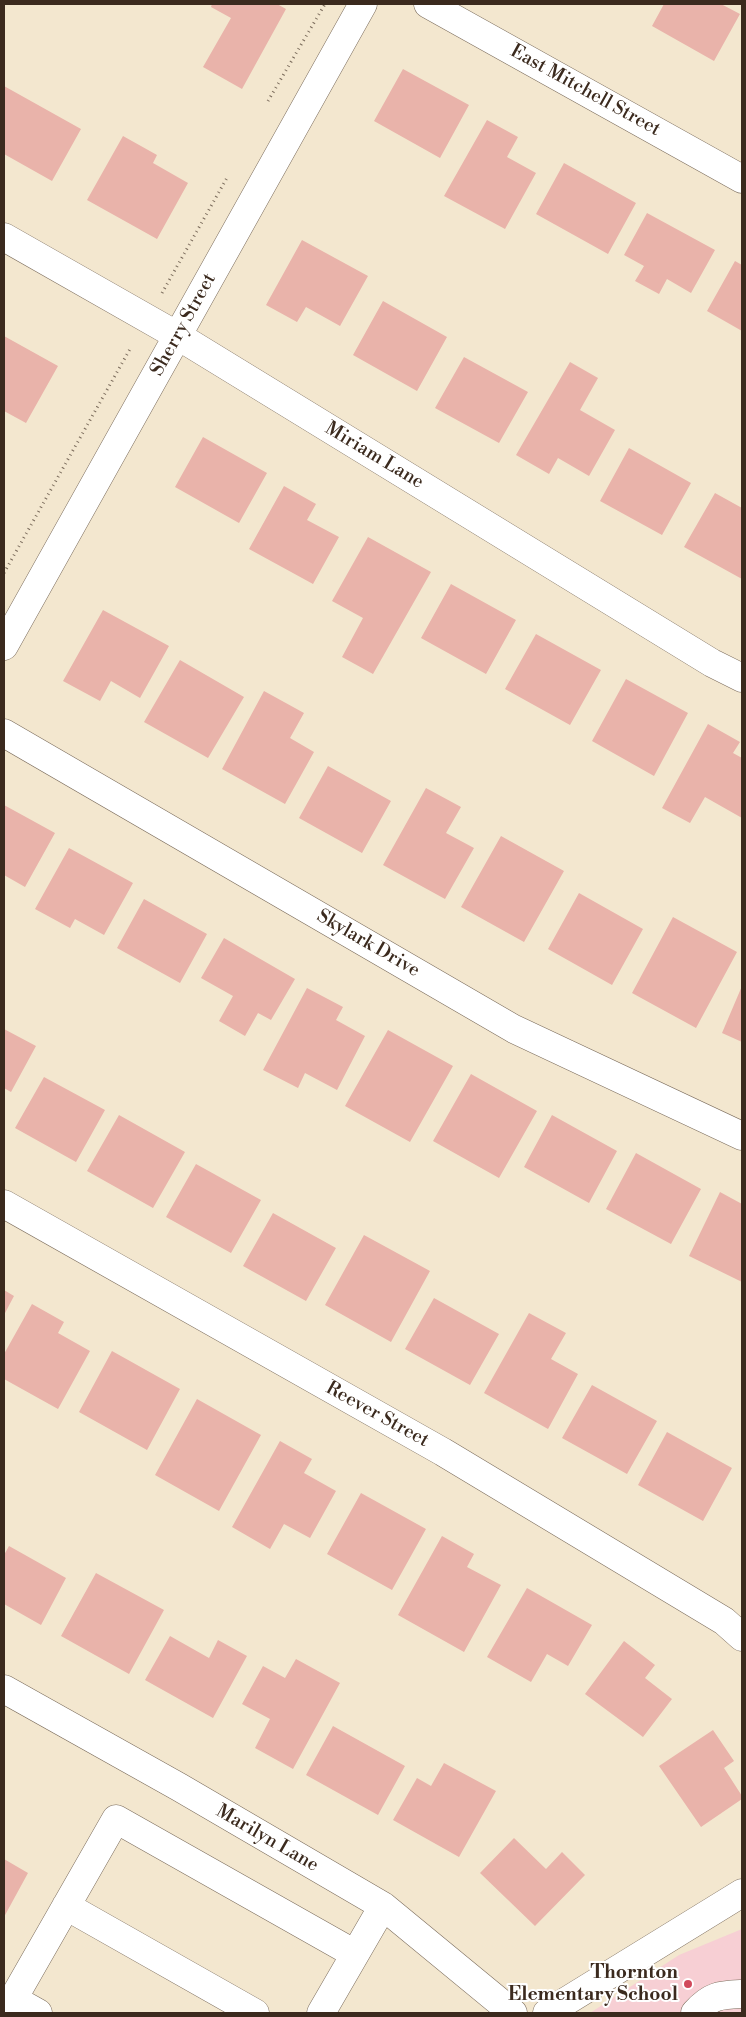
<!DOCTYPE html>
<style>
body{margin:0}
#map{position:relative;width:746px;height:2017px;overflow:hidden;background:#f3e7cf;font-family:"Libre Bodoni",serif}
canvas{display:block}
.frame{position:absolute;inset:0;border:5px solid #3b2a1e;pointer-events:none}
</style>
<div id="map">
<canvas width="746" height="2017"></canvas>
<div class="frame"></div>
</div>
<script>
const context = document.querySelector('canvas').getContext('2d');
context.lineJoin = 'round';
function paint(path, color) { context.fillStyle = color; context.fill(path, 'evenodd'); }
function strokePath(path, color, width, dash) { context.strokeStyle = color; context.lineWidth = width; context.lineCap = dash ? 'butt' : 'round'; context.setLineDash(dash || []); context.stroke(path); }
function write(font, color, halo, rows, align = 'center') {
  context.font = font + ' "Libre Bodoni",serif'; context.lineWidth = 4; context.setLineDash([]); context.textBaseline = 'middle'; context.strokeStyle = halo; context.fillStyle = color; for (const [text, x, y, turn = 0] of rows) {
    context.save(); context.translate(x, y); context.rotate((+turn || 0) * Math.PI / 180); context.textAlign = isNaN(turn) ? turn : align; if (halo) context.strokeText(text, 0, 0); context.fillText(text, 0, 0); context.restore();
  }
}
paint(new Path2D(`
 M 742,1929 L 742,2013 L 590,2013 L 679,1955 Z`), '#f7cfd4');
paint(new Path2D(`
 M 212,4 L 277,4 L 286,9 L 242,89 L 203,67 L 231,18 L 211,7 Z
 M 664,4 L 721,4 L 740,14 L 714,61 L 652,26 Z
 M 403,69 L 469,105 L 440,158 L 374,121 Z
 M 4,86 L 81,129 L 52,181 L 4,154 Z
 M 487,120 L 518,137 L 507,157 L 536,173 L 505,229 L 444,196 Z
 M 123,136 L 157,155 L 153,163 L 188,183 L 157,239 L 87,200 Z
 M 564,163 L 636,203 L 608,254 L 536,214 Z
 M 647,213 L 715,250 L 691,293 L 667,279 L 659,294 L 635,281 L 644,266 L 624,255 Z
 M 302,240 L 368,276 L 340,326 L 306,307 L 297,322 L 266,305 Z
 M 735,261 L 742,265 L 742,331 L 707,311 Z
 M 383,301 L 447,337 L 417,391 L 353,355 Z
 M 4,336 L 58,366 L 26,423 L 4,411 Z
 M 464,357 L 528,392 L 499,443 L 435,408 Z
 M 570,362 L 598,378 L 580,410 L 615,430 L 589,476 L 558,458 L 549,474 L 516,455 Z
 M 203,437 L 267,473 L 239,523 L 175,487 Z
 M 629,448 L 691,483 L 662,535 L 600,501 Z
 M 284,486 L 316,504 L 307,520 L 339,537 L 313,584 L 249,549 Z
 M 715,493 L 742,508 L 742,579 L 684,547 Z
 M 368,537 L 431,572 L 373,674 L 342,657 L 363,618 L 332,601 Z
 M 451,584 L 516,620 L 486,674 L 421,638 Z
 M 103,610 L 169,646 L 140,698 L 111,681 L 100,701 L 63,681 Z
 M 536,634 L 601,670 L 570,725 L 505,689 Z
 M 180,660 L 244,697 L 208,758 L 144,722 Z
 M 626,679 L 688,713 L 654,776 L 592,741 Z
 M 264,691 L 304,713 L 290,738 L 314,752 L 285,804 L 222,769 Z
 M 708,724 L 740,742 L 733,753 L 742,758 L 742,818 L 705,797 L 690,823 L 662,808 Z
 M 328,766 L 391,801 L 362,853 L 299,818 Z
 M 426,788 L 461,807 L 446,833 L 474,848 L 445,899 L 383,865 Z
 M 4,805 L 55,833 L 25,887 L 4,875 Z
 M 501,836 L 564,871 L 524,942 L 461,907 Z
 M 69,848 L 133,883 L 104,935 L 75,919 L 70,928 L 35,909 Z
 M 579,893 L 643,929 L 612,985 L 548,949 Z
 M 144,899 L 207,934 L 180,983 L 117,948 Z
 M 673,917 L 737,952 L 696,1028 L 632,993 Z
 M 224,938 L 295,979 L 271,1020 L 258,1013 L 245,1036 L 219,1021 L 233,996 L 201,978 Z
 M 742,986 L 742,1042 L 722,1033 Z
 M 307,988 L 343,1007 L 336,1020 L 365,1036 L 337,1090 L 305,1073 L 298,1088 L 263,1070 Z
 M 4,1029 L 36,1046 L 11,1092 L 4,1088 Z
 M 388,1030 L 453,1066 L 410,1142 L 345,1106 Z
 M 471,1074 L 537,1111 L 499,1178 L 433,1141 Z
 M 44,1077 L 105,1110 L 76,1162 L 15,1128 Z
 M 119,1115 L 185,1152 L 153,1208 L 87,1171 Z
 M 552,1115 L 617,1151 L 589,1203 L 524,1167 Z
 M 636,1153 L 701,1189 L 671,1244 L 606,1209 Z
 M 196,1164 L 261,1200 L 231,1253 L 166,1217 Z
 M 720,1192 L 742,1204 L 742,1282 L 689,1256 Z
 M 273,1213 L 336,1248 L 306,1301 L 243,1266 Z
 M 364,1235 L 430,1271 L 391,1342 L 325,1305 Z
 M 4,1290 L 14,1296 L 4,1315 Z
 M 434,1298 L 499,1334 L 470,1385 L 405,1349 Z
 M 32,1304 L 64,1322 L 58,1333 L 90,1351 L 58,1409 L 4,1379 L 4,1354 Z
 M 529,1313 L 566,1333 L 551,1359 L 578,1374 L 548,1429 L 484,1393 Z
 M 112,1351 L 180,1389 L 147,1450 L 79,1412 Z
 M 592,1385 L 657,1421 L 627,1474 L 562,1438 Z
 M 197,1399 L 261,1435 L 219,1511 L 155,1475 Z
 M 667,1432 L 732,1468 L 703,1521 L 638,1485 Z
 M 280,1441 L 312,1459 L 304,1473 L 336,1491 L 310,1538 L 284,1524 L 270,1549 L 232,1527 Z
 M 361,1493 L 426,1529 L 392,1590 L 327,1554 Z
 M 442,1536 L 474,1554 L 467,1567 L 501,1585 L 464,1652 L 398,1615 Z
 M 9,1546 L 66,1578 L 41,1625 L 4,1604 L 4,1555 Z
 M 96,1573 L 164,1610 L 129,1674 L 61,1636 Z
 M 527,1588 L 592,1625 L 568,1666 L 547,1654 L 531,1682 L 487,1657 Z
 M 170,1636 L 209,1658 L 218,1640 L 247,1656 L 213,1718 L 145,1680 Z
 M 624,1641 L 655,1665 L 645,1678 L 672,1699 L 643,1737 L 585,1694 Z
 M 296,1659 L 340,1683 L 293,1769 L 255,1748 L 270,1719 L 242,1704 L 263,1666 L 285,1678 Z
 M 333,1726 L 405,1766 L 378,1815 L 306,1775 Z
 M 713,1730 L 734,1761 L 724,1768 L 742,1796 L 742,1799 L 701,1827 L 659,1766 Z
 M 444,1763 L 496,1791 L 459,1857 L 393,1820 L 417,1778 L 431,1786 Z
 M 514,1838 L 546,1869 L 562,1852 L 585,1875 L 535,1926 L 480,1873 Z
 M 4,1859 L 28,1873 L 4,1917 Z`), '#e9b3aa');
const minor = new Path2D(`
 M 428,4 L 742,179
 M 4,237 L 178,336 L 712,663 L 742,678
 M 4,646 L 363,4
 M 4,733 L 514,1029 L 742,1136
 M 4,1204 L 443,1452 L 724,1621 L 742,1637
 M 4,1689 L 179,1787 L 383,1906 L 513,2013
 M 66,1906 L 255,2013
 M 13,1999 L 116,1819 L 355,1954
 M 4,2013 L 13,1999 L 38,2013
 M 321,2013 L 383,1906
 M 547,2013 L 742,1893
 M 695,2013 C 711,1995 720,1995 742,1994`);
strokePath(minor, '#7b6c5c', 29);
strokePath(new Path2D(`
 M 268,101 L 325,4
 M 162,293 L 228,176
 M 4,573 L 130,349`), '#7b6c5c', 3, [1, 4]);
strokePath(minor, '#fff', 28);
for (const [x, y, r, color] of [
 [688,1984,5,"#d1495b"]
]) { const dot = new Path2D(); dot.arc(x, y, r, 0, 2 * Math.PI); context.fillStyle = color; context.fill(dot); strokePath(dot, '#fff', 2); }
write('19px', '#3b2a1e', '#fff', [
 ["East Mitchell Street",585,91,29],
 ["Sherry Street",184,325,-61],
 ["Miriam Lane",374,456,31],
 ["Skylark Drive",368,944,30],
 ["Reever Street",377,1415,29],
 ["Marilyn Lane",267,1839,30]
]);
write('bold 19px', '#3b2a1e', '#fff', [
 ["Thornton",678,1973],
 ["Elementary School",678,1995]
], 'right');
</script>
